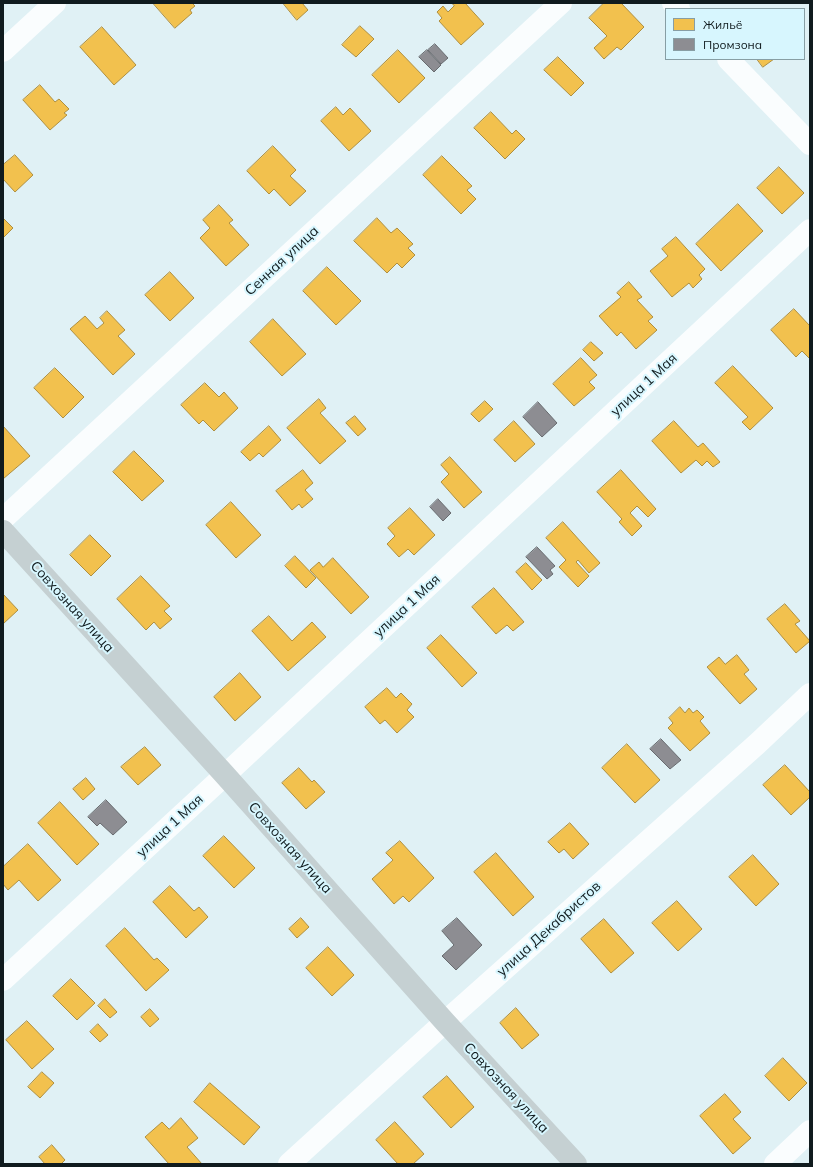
<!DOCTYPE html>
<meta charset="utf-8">
<style>
body{margin:0}
#map{position:relative;width:813px;height:1167px;overflow:hidden;background:#e0f1f5;font-family:Mulish,sans-serif}
canvas{display:block}
.frame{position:absolute;inset:0;border:4px solid #101b1e;pointer-events:none}
.legend{position:absolute;left:665px;top:8px;width:140px;height:52px;box-sizing:border-box;background:#d7f6fe;border:1px solid #879ea4;margin:0;padding:5px 7px;list-style:none;font-size:12px;color:#101b1e}
.legend li{display:flex;align-items:center;gap:8px;height:20px}
.legend b{width:20px;border:1px solid #879ea4}
</style>
<div id="map">
<canvas width="813" height="1167"></canvas>
<div class="frame"></div>
<ul class="legend">
<li><b style="height:11px;background:#f2c14e"></b>Жильё</li>
<li><b style="height:11px;background:#8d8d92"></b>Промзона</li>
</ul>
</div>
<script>
const context = document.querySelector('canvas').getContext('2d');
context.lineJoin = 'round';
function paint(path, color) { context.fillStyle = color; context.fill(path, 'evenodd'); }
function strokePath(path, color, width, dash) { context.strokeStyle = color; context.lineWidth = width; context.lineCap = dash ? 'butt' : 'round'; context.setLineDash(dash || []); context.stroke(path); }
function write(font, color, halo, rows, align = 'center') {
  context.font = font + ' Mulish,sans-serif'; context.lineWidth = 4; context.setLineDash([]); context.textBaseline = 'middle'; context.strokeStyle = halo; context.fillStyle = color; for (const [text, x, y, turn = 0] of rows) {
    context.save(); context.translate(x, y); context.rotate((+turn || 0) * Math.PI / 180); context.textAlign = isNaN(turn) ? turn : align; if (halo) context.strokeText(text, 0, 0); context.fillText(text, 0, 0); context.restore();
  }
}
const homes = new Path2D(`
 M 153,3 L 192,3 L 195,6 L 190,10 L 192,13 L 175,28 Z
 M 283,3 L 302,3 L 308,10 L 297,20 Z
 M 452,3 L 465,3 L 484,24 L 461,45 L 439,21 L 442,18 L 437,12 L 443,6 L 448,12 L 454,6 Z
 M 604,3 L 621,3 L 644,27 L 621,50 L 617,47 L 604,59 L 594,48 L 607,36 L 589,18 Z
 M 360,26 L 374,39 L 356,57 L 342,45 Z
 M 102,27 L 136,65 L 114,85 L 80,47 Z
 M 398,50 L 425,78 L 399,103 L 372,75 Z
 M 558,57 L 584,83 L 571,96 L 544,70 Z
 M 757,59 L 774,59 L 763,67 Z
 M 40,85 L 55,102 L 59,99 L 69,109 L 64,113 L 67,115 L 50,130 L 23,100 Z
 M 336,107 L 343,115 L 350,108 L 371,131 L 349,151 L 321,121 Z
 M 491,112 L 512,134 L 516,130 L 525,139 L 505,159 L 474,128 Z
 M 273,146 L 296,170 L 290,176 L 306,191 L 290,206 L 274,189 L 269,194 L 247,171 Z
 M 15,155 L 33,175 L 15,192 L 3,179 L 3,165 Z
 M 442,156 L 472,186 L 467,190 L 476,199 L 461,214 L 423,175 Z
 M 779,167 L 804,193 L 782,214 L 757,188 Z
 M 738,204 L 763,231 L 721,271 L 696,244 Z
 M 219,205 L 233,220 L 229,223 L 249,245 L 226,266 L 200,238 L 210,228 L 203,220 Z
 M 3,218 L 13,228 L 3,238 Z
 M 377,218 L 391,233 L 397,228 L 413,244 L 408,248 L 415,255 L 402,268 L 397,263 L 387,273 L 354,241 Z
 M 676,237 L 705,269 L 699,275 L 702,279 L 693,288 L 689,283 L 672,297 L 650,271 L 668,256 L 662,249 Z
 M 327,267 L 361,301 L 336,325 L 303,291 Z
 M 170,272 L 194,298 L 170,321 L 145,295 Z
 M 629,282 L 642,297 L 637,300 L 653,317 L 648,321 L 657,330 L 636,349 L 621,332 L 617,336 L 599,316 L 621,297 L 617,293 Z
 M 794,309 L 810,326 L 810,359 L 802,351 L 796,357 L 771,330 Z
 M 107,311 L 125,330 L 118,336 L 135,354 L 113,375 L 70,329 L 85,316 L 97,329 L 104,323 L 100,318 Z
 M 273,319 L 306,354 L 282,376 L 250,342 Z
 M 591,342 L 603,353 L 594,361 L 583,350 Z
 M 581,358 L 597,375 L 589,382 L 595,388 L 574,406 L 553,384 Z
 M 733,366 L 773,408 L 750,430 L 742,422 L 748,417 L 715,383 Z
 M 55,368 L 84,397 L 63,418 L 34,388 Z
 M 205,383 L 219,397 L 224,392 L 238,408 L 214,431 L 203,420 L 199,424 L 181,405 Z
 M 319,399 L 326,408 L 320,413 L 346,441 L 320,464 L 287,428 Z
 M 485,401 L 493,409 L 479,422 L 471,414 Z
 M 355,416 L 366,429 L 358,436 L 346,423 Z
 M 514,421 L 535,444 L 515,462 L 494,440 Z
 M 674,421 L 698,447 L 703,443 L 720,462 L 713,467 L 707,461 L 702,466 L 696,460 L 681,473 L 652,441 Z
 M 3,426 L 30,456 L 3,479 Z
 M 269,426 L 281,440 L 263,457 L 259,453 L 250,461 L 241,452 Z
 M 134,451 L 164,481 L 142,501 L 113,472 Z
 M 450,457 L 482,492 L 464,508 L 441,482 L 449,474 L 441,465 Z
 M 303,470 L 313,483 L 305,490 L 313,499 L 302,508 L 299,504 L 292,510 L 276,491 Z
 M 621,470 L 656,509 L 648,517 L 637,506 L 630,513 L 642,526 L 632,536 L 619,522 L 622,519 L 597,492 Z
 M 231,502 L 261,535 L 236,558 L 206,525 Z
 M 410,508 L 435,535 L 414,555 L 408,549 L 399,557 L 387,544 L 395,536 L 388,528 Z
 M 563,522 L 600,563 L 589,573 L 578,560 L 576,562 L 589,576 L 578,587 L 559,567 L 566,560 L 546,538 Z
 M 90,535 L 111,556 L 91,576 L 70,555 Z
 M 295,556 L 316,578 L 306,588 L 285,566 Z
 M 333,558 L 369,597 L 351,614 L 310,570 L 319,562 L 323,567 Z
 M 526,563 L 542,580 L 532,590 L 516,572 Z
 M 141,576 L 170,606 L 164,611 L 172,619 L 160,629 L 154,622 L 146,630 L 117,599 Z
 M 494,588 L 524,622 L 513,631 L 507,625 L 496,634 L 472,607 Z
 M 3,594 L 18,610 L 3,624 Z
 M 785,604 L 800,621 L 795,624 L 810,641 L 796,653 L 767,619 Z
 M 269,616 L 292,641 L 312,622 L 326,637 L 288,671 L 252,631 Z
 M 441,635 L 477,673 L 462,687 L 427,648 Z
 M 737,655 L 749,670 L 744,674 L 757,689 L 740,704 L 707,667 L 719,657 L 725,664 Z
 M 240,673 L 261,697 L 235,721 L 214,697 Z
 M 387,688 L 396,698 L 401,693 L 412,704 L 407,710 L 414,717 L 397,733 L 385,720 L 380,724 L 365,707 Z
 M 680,707 L 685,713 L 689,708 L 693,713 L 697,710 L 704,717 L 700,721 L 710,733 L 690,751 L 668,728 L 673,723 L 669,718 Z
 M 627,744 L 660,780 L 635,803 L 602,768 Z
 M 145,747 L 161,765 L 138,785 L 121,767 Z
 M 785,765 L 810,792 L 810,797 L 791,815 L 763,785 Z
 M 299,768 L 312,782 L 314,780 L 325,792 L 306,809 L 282,783 Z
 M 86,778 L 95,789 L 83,800 L 73,789 Z
 M 60,802 L 99,844 L 77,865 L 38,823 Z
 M 570,823 L 589,844 L 573,859 L 564,849 L 559,853 L 548,842 Z
 M 224,836 L 255,868 L 234,888 L 203,856 Z
 M 400,841 L 434,878 L 409,902 L 403,896 L 394,904 L 372,879 L 393,860 L 386,853 Z
 M 28,844 L 61,880 L 38,901 L 19,880 L 8,890 L 3,884 L 3,867 Z
 M 496,853 L 534,897 L 513,916 L 474,872 Z
 M 753,855 L 779,884 L 756,906 L 729,877 Z
 M 170,886 L 194,911 L 199,907 L 208,917 L 186,938 L 153,902 Z
 M 677,901 L 702,929 L 678,951 L 652,923 Z
 M 301,918 L 309,927 L 297,938 L 289,929 Z
 M 604,919 L 634,953 L 611,973 L 581,939 Z
 M 125,928 L 154,960 L 157,958 L 169,970 L 146,991 L 106,946 Z
 M 328,947 L 354,975 L 332,996 L 306,968 Z
 M 71,979 L 95,1003 L 77,1020 L 53,996 Z
 M 105,999 L 117,1012 L 110,1018 L 98,1006 Z
 M 516,1008 L 539,1035 L 522,1049 L 500,1023 Z
 M 150,1009 L 159,1019 L 150,1027 L 141,1017 Z
 M 27,1021 L 54,1049 L 32,1069 L 6,1040 Z
 M 98,1024 L 108,1035 L 100,1042 L 90,1032 Z
 M 783,1058 L 807,1083 L 789,1101 L 765,1076 Z
 M 42,1072 L 54,1083 L 40,1098 L 28,1087 Z
 M 447,1076 L 474,1107 L 451,1128 L 423,1097 Z
 M 210,1083 L 260,1127 L 244,1145 L 194,1102 Z
 M 725,1094 L 741,1112 L 733,1119 L 751,1138 L 733,1154 L 700,1116 Z
 M 181,1118 L 198,1138 L 187,1147 L 202,1164 L 169,1164 L 145,1137 L 162,1122 L 169,1129 Z
 M 395,1122 L 424,1154 L 413,1164 L 398,1164 L 376,1140 Z
 M 52,1145 L 65,1160 L 61,1164 L 45,1164 L 39,1157 Z`);
paint(homes, '#f2c14e');
strokePath(homes, '#ae8f40', 1);
const industry = new Path2D(`
 M 435,44 L 448,58 L 441,64 L 428,50 Z
 M 427,50 L 441,65 L 434,72 L 419,57 Z
 M 538,402 L 557,423 L 542,437 L 523,417 Z
 M 438,499 L 451,513 L 443,521 L 430,507 Z
 M 537,547 L 555,566 L 550,570 L 553,574 L 547,579 L 526,557 Z
 M 661,739 L 681,760 L 670,769 L 650,749 Z
 M 106,800 L 127,822 L 113,835 L 100,823 L 97,826 L 88,817 Z
 M 457,918 L 482,945 L 456,970 L 442,956 L 454,945 L 442,931 Z`);
paint(industry, '#8d8d92');
strokePath(industry, '#686b6f', 1);
strokePath(new Path2D(`
 M 673,3 L 679,9
 M 3,51 L 55,3
 M 728,59 L 810,144
 M 3,519 L 561,3
 M 3,980 L 225,775 L 810,230
 M 289,1164 L 445,1022 L 757,744 L 810,694
 M 775,1164 L 810,1131`), '#fafdfe', 22);
strokePath(new Path2D(`
 M 3,531 L 225,775 L 445,1022 L 576,1164`), '#c5d0d2', 22);
write('14px', '#101b1e', '#d7f6fe', [
 ["Сенная улица",282,261,-43],
 ["улица 1 Мая",644,385,-43],
 ["улица 1 Мая",407,606,-43],
 ["Совхозная улица",72,607,48],
 ["улица 1 Мая",170,826,-43],
 ["Совхозная улица",290,848,48],
 ["улица Декабристов",549,929,-42],
 ["Совхозная улица",506,1088,47]
]);
</script>
